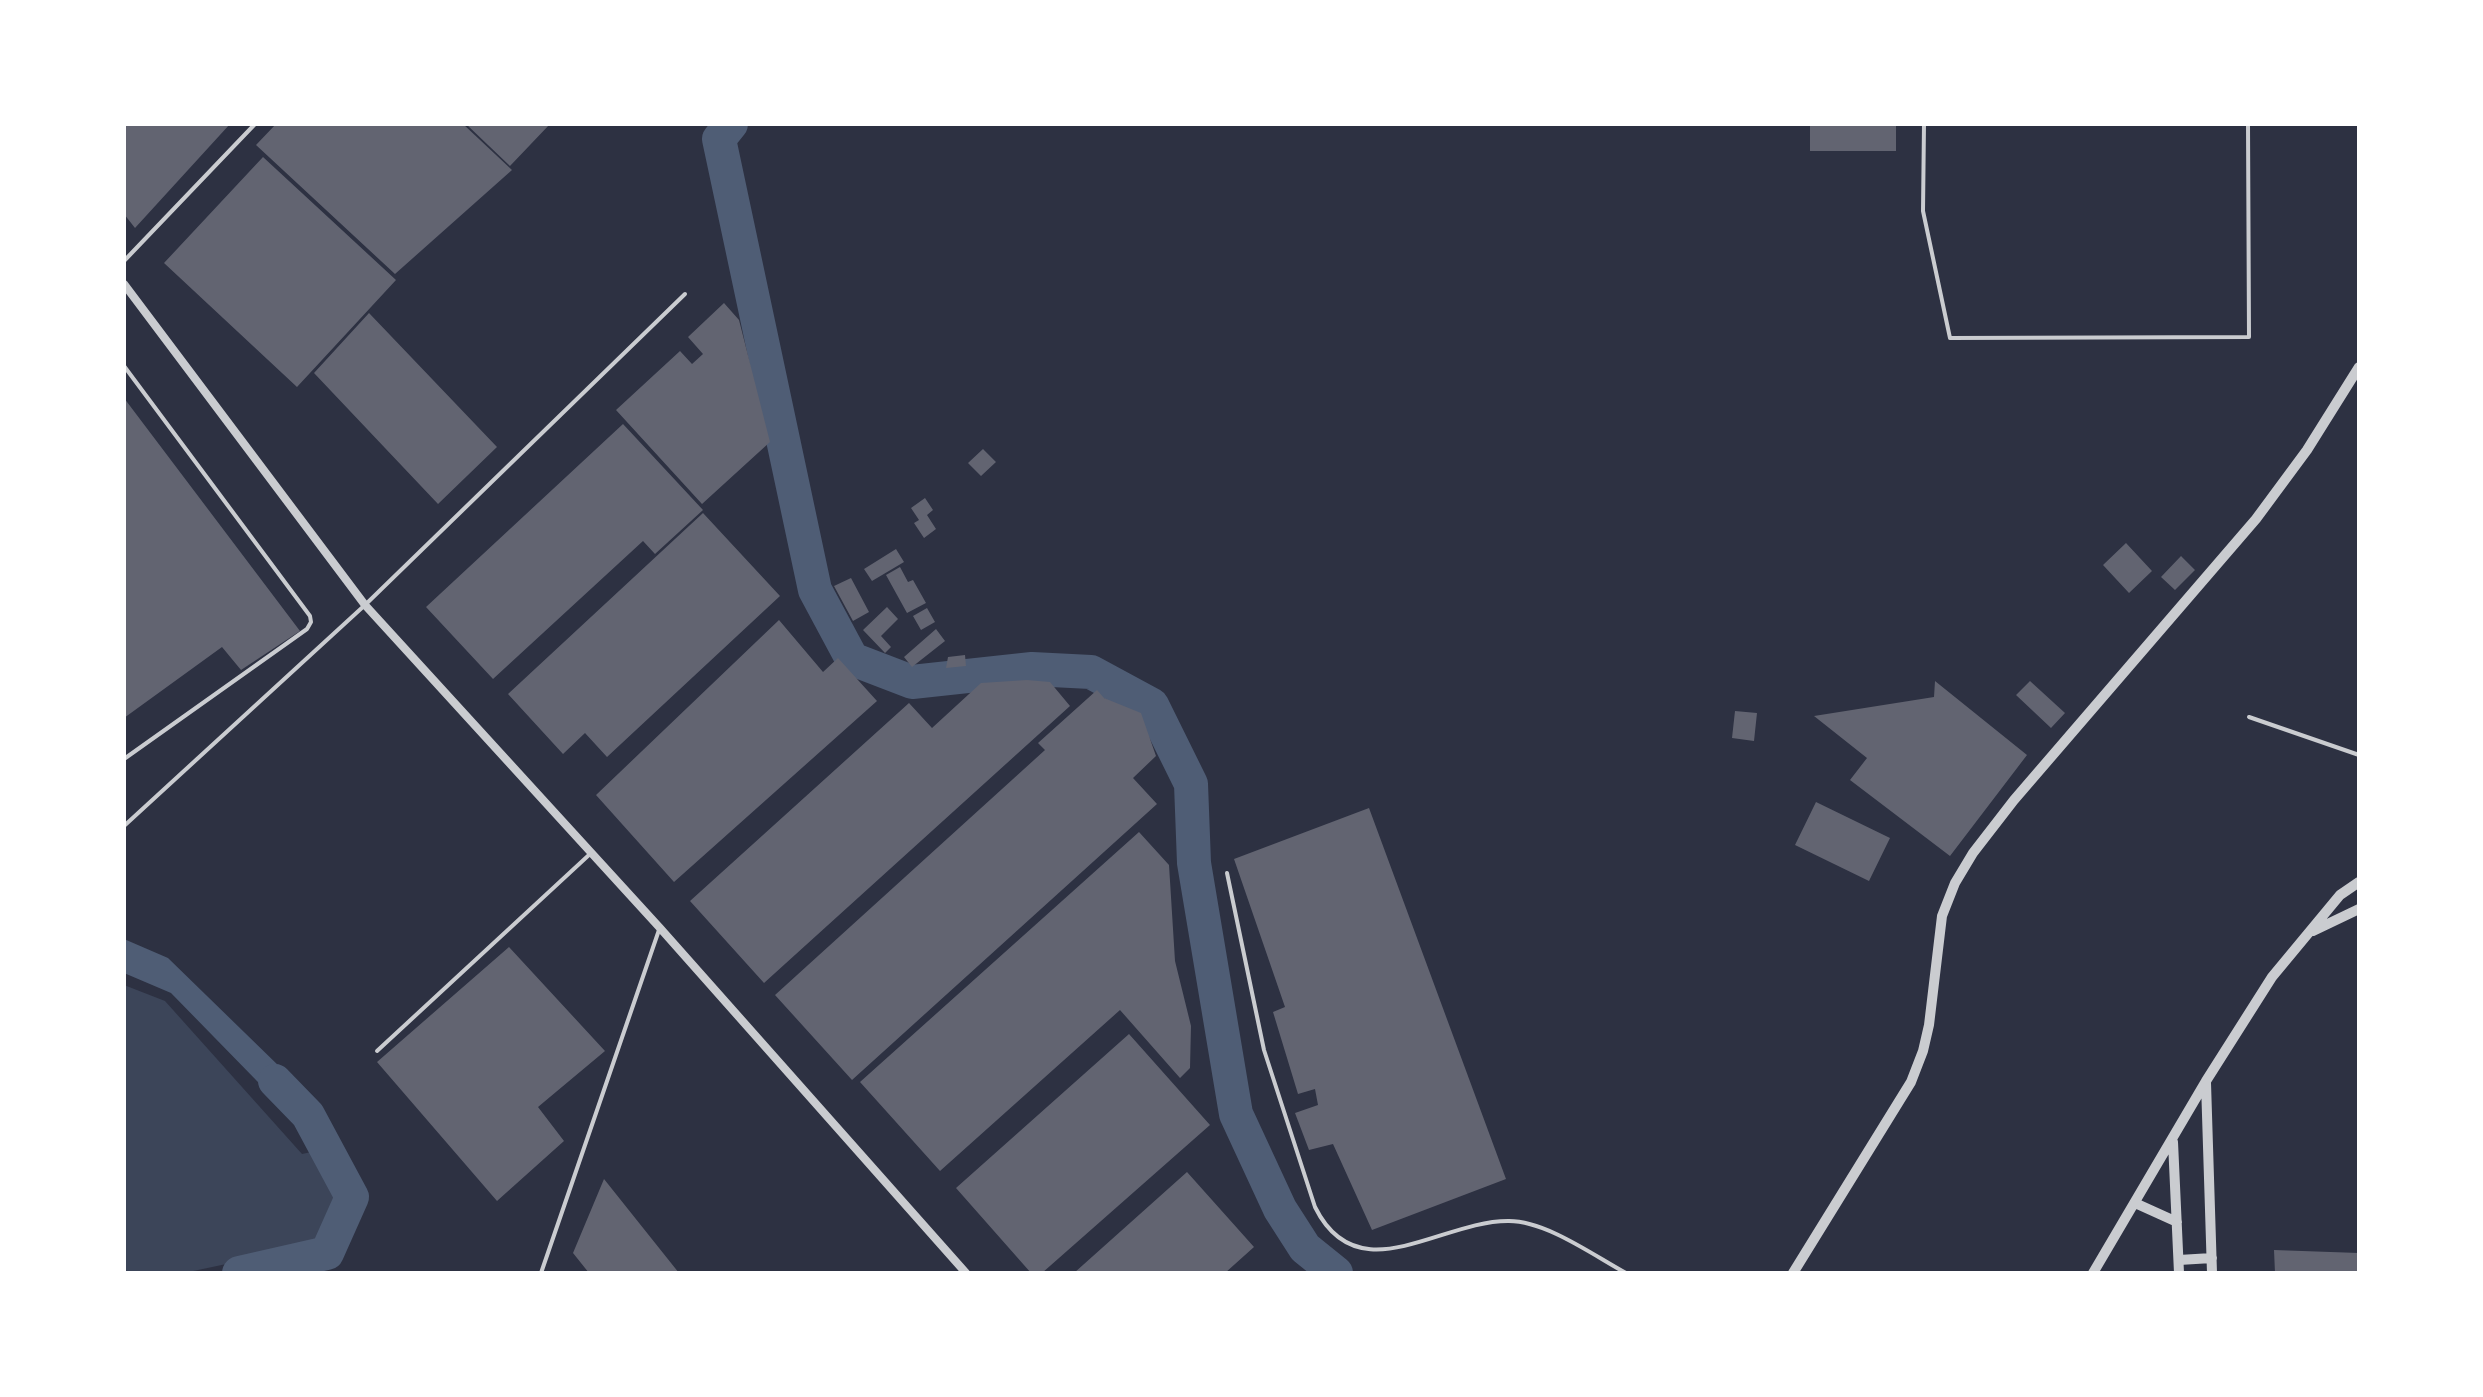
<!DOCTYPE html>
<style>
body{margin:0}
#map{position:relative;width:2483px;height:1397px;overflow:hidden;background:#2d3142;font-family:Inter,sans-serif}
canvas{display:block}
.frame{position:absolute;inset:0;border:126px solid #fff;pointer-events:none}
</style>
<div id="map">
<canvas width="2483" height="1397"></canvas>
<div class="frame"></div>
</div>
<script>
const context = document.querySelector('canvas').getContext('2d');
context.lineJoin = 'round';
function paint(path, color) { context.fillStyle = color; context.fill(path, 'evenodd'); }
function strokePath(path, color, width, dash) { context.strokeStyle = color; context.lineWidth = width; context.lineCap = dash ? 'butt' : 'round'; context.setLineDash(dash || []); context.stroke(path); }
paint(new Path2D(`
 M 124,985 L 165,1001 L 302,1154 L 316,1151 L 341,1198 L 320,1244 L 184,1273 L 124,1273 Z`), '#3c4559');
paint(new Path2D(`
 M 124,939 L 168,958 L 321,1107 L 298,1123 L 171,993 L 124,973 Z`), '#4f5d75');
strokePath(new Path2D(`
 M 731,124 L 719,139 L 815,590 L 852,659 L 912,682 L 1032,669 L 1091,672 L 1152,705 L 1191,784 L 1194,863 L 1236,1114 L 1280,1209 L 1305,1248 L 1336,1273
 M 239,1273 L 327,1253 L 352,1197 L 308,1115 L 275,1081`), '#4f5d75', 34);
paint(new Path2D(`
 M 124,124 L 230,124 L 135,228 L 124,214 Z
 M 276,124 L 463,124 L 512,170 L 395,274 L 256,145 Z
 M 466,124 L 550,124 L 510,166 Z
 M 1810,124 L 1896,124 L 1896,151 L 1810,151 Z
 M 263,157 L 396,280 L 297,387 L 164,263 Z
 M 724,303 L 739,320 L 770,442 L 702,504 L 616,410 L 680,351 L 692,364 L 703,354 L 688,337 Z
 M 369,313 L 497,447 L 438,504 L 314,373 Z
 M 124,398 L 300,631 L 241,670 L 222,647 L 124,718 Z
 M 623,424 L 703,510 L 655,554 L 643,541 L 493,679 L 426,607 Z
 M 983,449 L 996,462 L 981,476 L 968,463 Z
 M 925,498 L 933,510 L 927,515 L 936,529 L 924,538 L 914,523 L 919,520 L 911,508 Z
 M 703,513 L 780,596 L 607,757 L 585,733 L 563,754 L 508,694 Z
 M 2126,543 L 2152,571 L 2129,593 L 2103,565 Z
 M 896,549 L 904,562 L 872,581 L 864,569 Z
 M 2181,556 L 2195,570 L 2175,590 L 2161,577 Z
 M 900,567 L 908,582 L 913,580 L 926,603 L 907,613 L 886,575 Z
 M 851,578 L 869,612 L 853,621 L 834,586 Z
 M 887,607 L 898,619 L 881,636 L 891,647 L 885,653 L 863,630 Z
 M 927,608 L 935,622 L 921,630 L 913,616 Z
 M 779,620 L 823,672 L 838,658 L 877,701 L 674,882 L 596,795 Z
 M 936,629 L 945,641 L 912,667 L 904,657 Z
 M 965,655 L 966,666 L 946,668 L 948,657 Z
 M 1027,680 L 1050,682 L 1070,706 L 764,983 L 690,901 L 909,703 L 932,728 L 981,683 Z
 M 1935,681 L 2027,755 L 1950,856 L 1850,780 L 1867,758 L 1814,716 L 1934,697 Z
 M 2030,681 L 2065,713 L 2051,728 L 2016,695 Z
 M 1097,690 L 1104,698 L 1141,713 L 1156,756 L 1133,778 L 1157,804 L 852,1080 L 775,995 L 1045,750 L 1038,743 Z
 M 1735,711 L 1757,713 L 1754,741 L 1732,738 Z
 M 1816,802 L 1890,838 L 1869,881 L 1795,845 Z
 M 1369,808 L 1506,1179 L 1372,1230 L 1333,1144 L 1309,1150 L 1295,1113 L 1318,1105 L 1315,1089 L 1298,1094 L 1273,1012 L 1285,1007 L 1234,859 Z
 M 1139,832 L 1169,865 L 1175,961 L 1191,1026 L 1190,1068 L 1180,1078 L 1120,1010 L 940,1171 L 860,1082 Z
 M 509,947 L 605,1051 L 538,1107 L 564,1141 L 497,1201 L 377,1062 Z
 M 1129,1034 L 1210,1125 L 1042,1273 L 1031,1273 L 956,1188 Z
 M 1187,1172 L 1254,1247 L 1225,1273 L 1074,1273 Z
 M 604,1179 L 679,1273 L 589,1273 L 573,1253 Z
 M 2274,1250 L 2359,1253 L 2359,1273 L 2275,1273 Z`), '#626471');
strokePath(new Path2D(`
 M 1924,124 L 1923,211 L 1950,338 L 2249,337 L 2248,124
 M 124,261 L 255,124
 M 124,366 L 310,616 L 311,622 L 307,629 L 124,759
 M 2249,717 L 2359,755
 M 124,826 L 365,605 L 685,294
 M 1227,873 L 1264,1050 L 1315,1207 C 1358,1294 1441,1220 1509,1221 C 1546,1221 1593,1255 1626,1273
 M 377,1051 L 590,854
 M 541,1273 L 659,930`), '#caccd0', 4);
strokePath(new Path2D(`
 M 124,284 L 365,605 L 660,928 L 966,1273`), '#caccd0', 8);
strokePath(new Path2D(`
 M 2313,931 L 2359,909
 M 2206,1083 L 2212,1273
 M 2173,1142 L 2179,1273
 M 2135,1203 L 2177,1222
 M 2179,1260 L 2212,1258
 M 1793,1273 L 1911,1082 L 1923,1051 L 1929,1025 L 1942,916 L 1955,883 L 1973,853 L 2014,800 L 2256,519 L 2307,450 L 2359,367
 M 2093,1273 L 2206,1081 L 2272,977 L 2340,895 L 2359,882`), '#caccd0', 10);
</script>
